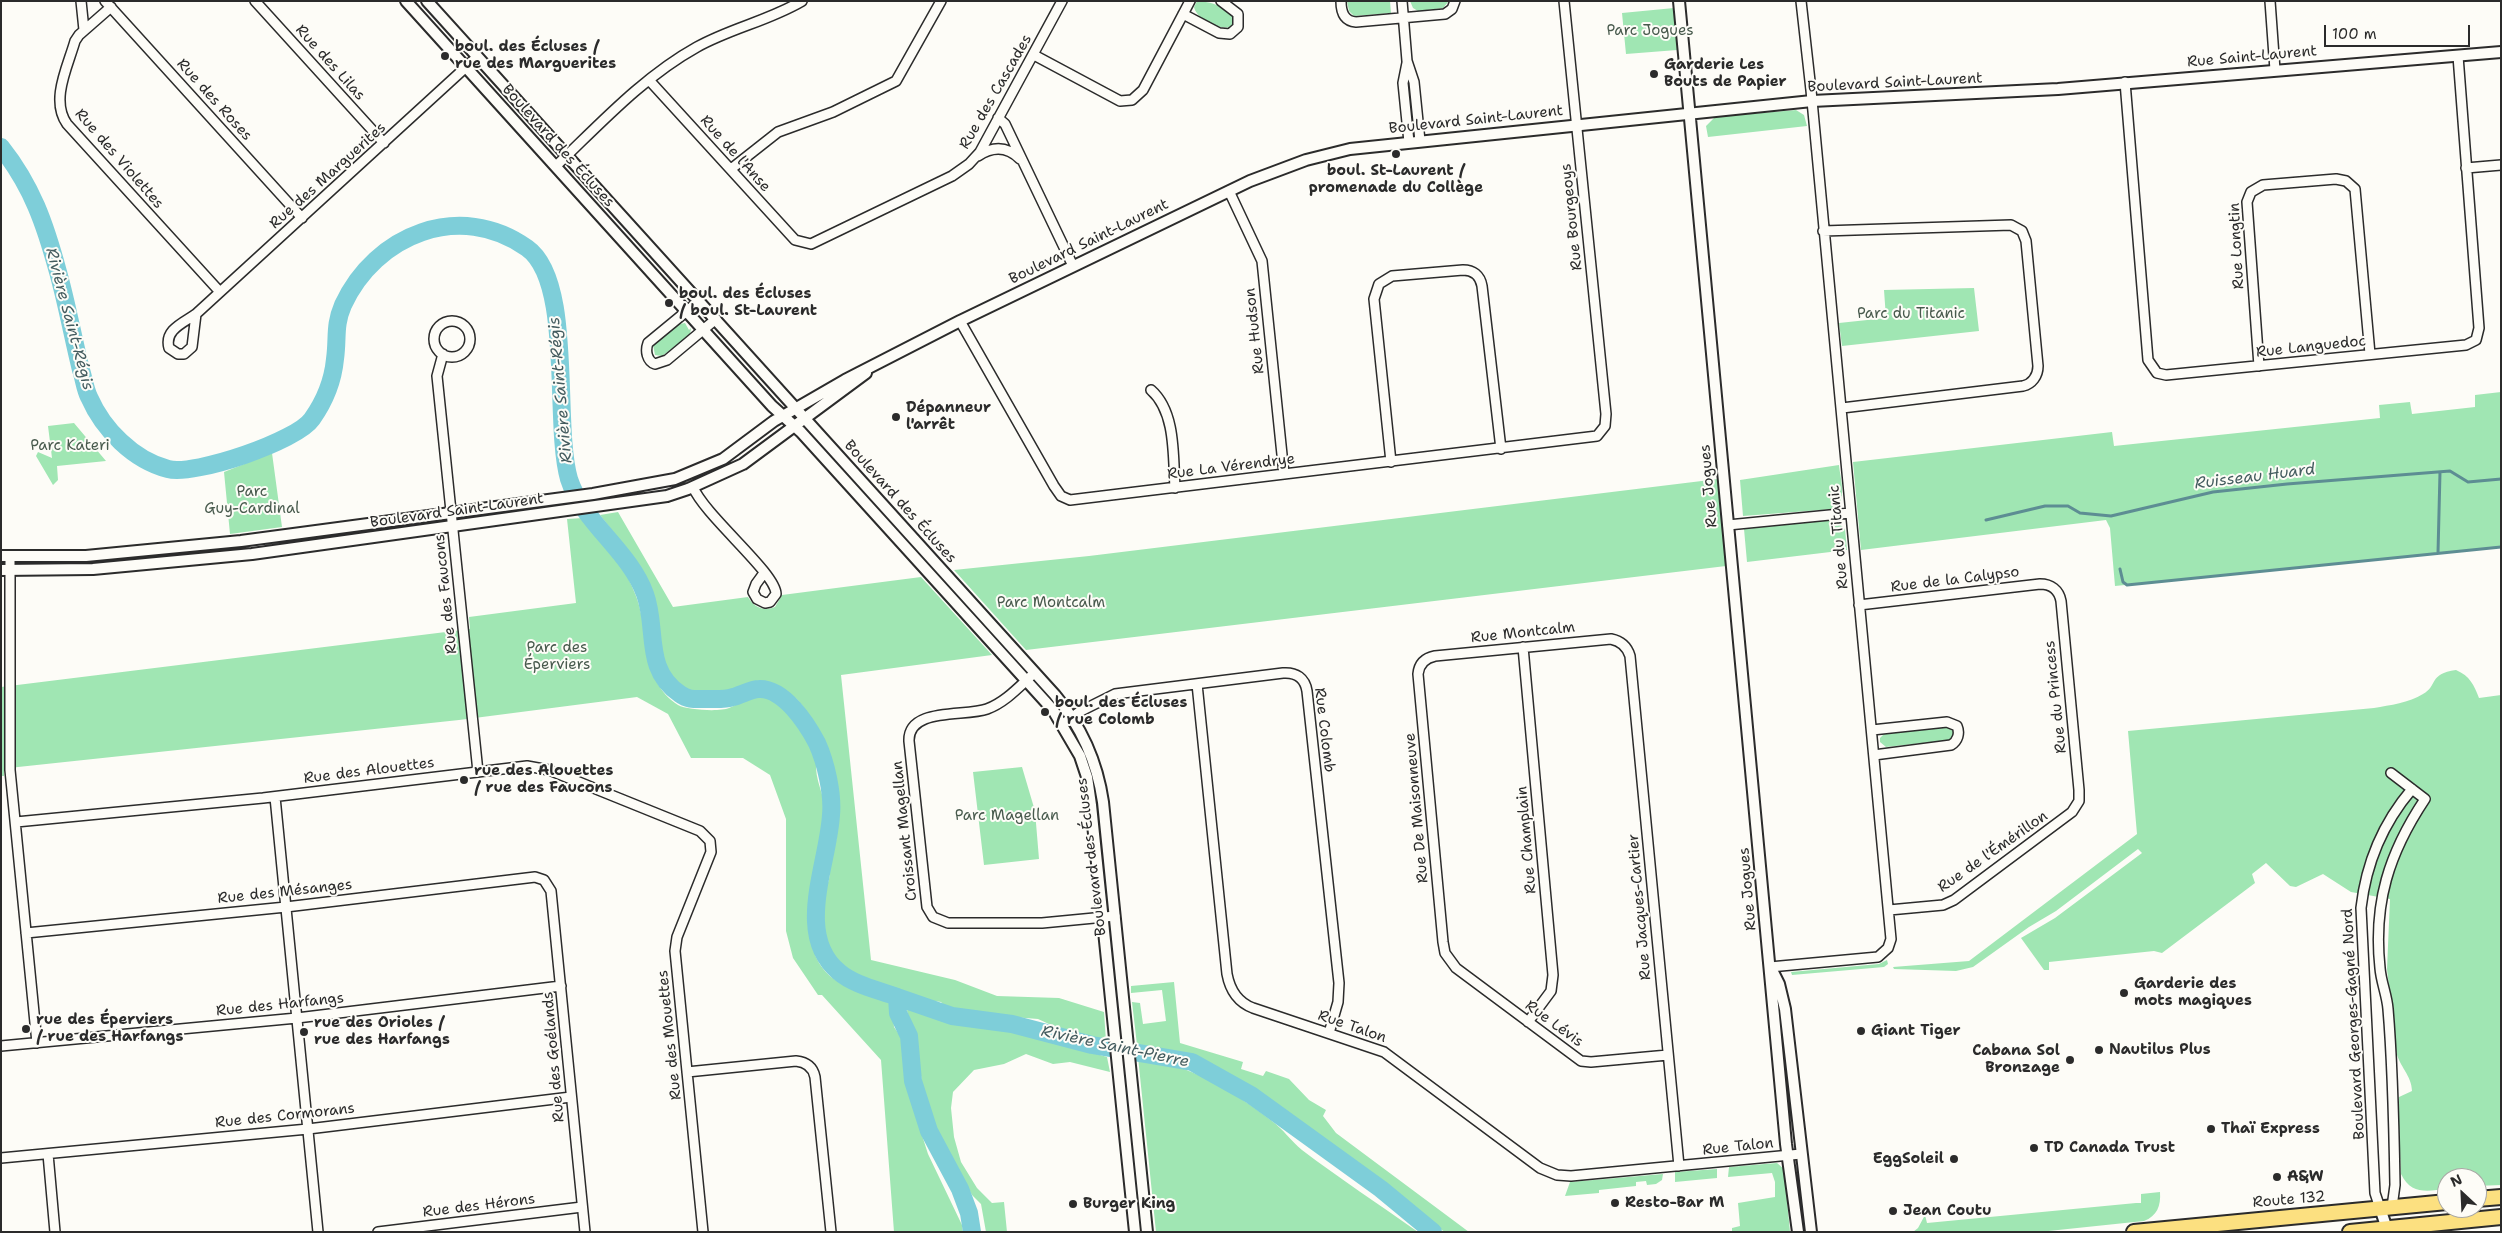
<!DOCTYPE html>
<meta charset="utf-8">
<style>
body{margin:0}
#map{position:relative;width:2502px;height:1233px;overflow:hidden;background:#fdfcf7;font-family:"Shantell Sans",sans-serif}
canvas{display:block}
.frame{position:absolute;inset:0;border:2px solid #2b2b2b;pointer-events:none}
.north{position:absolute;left:2437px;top:1168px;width:50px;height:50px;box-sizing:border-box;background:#fdfcf7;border:1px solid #a9a8a5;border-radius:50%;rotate:335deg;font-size:14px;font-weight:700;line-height:20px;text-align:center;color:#2b2b2b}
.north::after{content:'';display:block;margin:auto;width:18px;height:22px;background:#2b2b2b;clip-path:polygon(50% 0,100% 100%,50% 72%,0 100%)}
.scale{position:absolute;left:2324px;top:25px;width:146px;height:22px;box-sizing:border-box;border:2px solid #2b2b2b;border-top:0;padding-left:6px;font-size:15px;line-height:18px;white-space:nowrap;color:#2b2b2b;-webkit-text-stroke:4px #fdfcf7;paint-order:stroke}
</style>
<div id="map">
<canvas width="2502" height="1233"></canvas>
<div class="frame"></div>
<div class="north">N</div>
<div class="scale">100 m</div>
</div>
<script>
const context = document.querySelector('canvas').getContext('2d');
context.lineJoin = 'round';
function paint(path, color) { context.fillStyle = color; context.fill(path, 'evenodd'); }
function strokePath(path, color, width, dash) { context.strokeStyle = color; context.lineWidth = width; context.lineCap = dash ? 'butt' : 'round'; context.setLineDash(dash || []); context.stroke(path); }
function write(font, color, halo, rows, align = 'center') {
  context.font = font + ' "Shantell Sans",sans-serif'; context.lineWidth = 4; context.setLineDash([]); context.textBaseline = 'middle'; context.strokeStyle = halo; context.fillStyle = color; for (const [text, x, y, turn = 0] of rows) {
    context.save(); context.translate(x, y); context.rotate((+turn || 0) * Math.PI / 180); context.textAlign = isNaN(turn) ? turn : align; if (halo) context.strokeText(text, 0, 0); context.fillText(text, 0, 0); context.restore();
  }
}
paint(new Path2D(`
 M 1197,1 C 1209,1 1229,7 1234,19 L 1232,26 C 1222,32 1196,19 1194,7 Z
 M 1347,1 L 1390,1 L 1391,13 L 1354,16 L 1349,11 Z
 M 1410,1 L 1449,1 L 1443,8 L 1418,11 L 1413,8 Z
 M 1674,8 L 1677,50 L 1626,54 L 1622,13 Z
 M 1796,110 L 1804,115 L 1807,126 L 1708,137 L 1706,126 L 1715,117 Z
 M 1974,288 L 1979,331 L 1842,346 L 1839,323 L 1886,318 L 1884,290 Z
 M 685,323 L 689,330 L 691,328 L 690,335 L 662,356 L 655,355 L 653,345 L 680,324 Z
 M 2501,392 L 2501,547 L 2115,586 L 2110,528 L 2106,520 L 1861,550 L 1853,462 L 2112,432 L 2114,446 L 2380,418 L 2379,405 L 2410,402 L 2412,414 L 2475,407 L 2475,395 Z
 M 74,423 L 106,461 L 57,466 L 58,480 L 53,485 L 36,456 L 38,452 L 52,458 L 48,426 Z
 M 272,453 L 282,527 L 230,534 L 224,472 Z
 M 1839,465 C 1840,478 1848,500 1834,509 L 1743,516 L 1740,480 Z
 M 1718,479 L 1726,566 L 1026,650 L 954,570 L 1089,556 Z
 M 618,512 L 673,607 L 748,597 C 754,607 763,612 775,607 L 782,595 L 921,577 L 992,655 L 841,675 L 871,960 L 955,980 L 997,996 L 1059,998 L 1104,1012 L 1106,1041 L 1075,1036 L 1038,1019 L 949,1012 L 941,1002 C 922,1000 908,994 890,988 C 854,976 816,959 818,916 C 819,903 826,891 829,879 C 831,869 829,857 831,848 C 833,843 837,842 837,835 C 835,827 836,821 836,812 C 835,790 831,762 822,742 C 819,738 815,734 813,729 C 811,723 811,718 807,712 C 767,651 713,718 673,681 C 658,667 662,625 656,604 C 646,570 622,543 600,515 Z
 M 583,518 C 605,542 625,566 636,596 C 650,633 640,680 678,705 C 687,710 720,712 729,708 C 749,699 766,683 786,706 C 791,712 792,720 797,726 C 804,734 817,745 818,757 C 818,761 816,765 816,768 C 817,786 827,802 827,820 C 828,835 821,853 817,868 C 809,903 799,960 839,982 C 855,990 875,996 892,1002 L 894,1027 L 903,1040 L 906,1085 L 928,1154 L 962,1225 L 963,1232 L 894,1232 L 881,1060 L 822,995 L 818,995 L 793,958 L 786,931 L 786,819 L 770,775 L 743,758 L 691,758 L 668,714 L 637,697 L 459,720 L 18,767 L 4,769 L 4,776 L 1,776 L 1,687 L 470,629 L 469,617 L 576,603 L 567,519 Z
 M 1835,520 L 1845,529 L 1847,550 L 1747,562 L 1744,529 Z
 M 2456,670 C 2470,676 2474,685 2479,698 L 2501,695 L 2501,1185 L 2477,1186 L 2477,1178 L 2447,1178 L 2447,1189 C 2427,1191 2411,1195 2401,1174 L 2398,1103 L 2399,1097 L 2412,1091 C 2412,1076 2399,1066 2396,1051 L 2387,969 L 2390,899 L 2351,892 L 2323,874 L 2296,887 L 2290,886 L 2266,863 L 2252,874 L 2255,883 L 2162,953 L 2154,951 L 2049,962 L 2049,970 L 2044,970 L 2021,938 L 2055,918 L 2138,856 L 2142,853 L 2138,849 L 2056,911 L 2029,927 L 1973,967 L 1956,971 L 1894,969 L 1893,967 L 1969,961 L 2137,834 L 2128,731 L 2374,708 C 2390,705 2409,703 2423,694 C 2438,686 2428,674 2456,670 Z
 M 1948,727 L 1954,732 L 1950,740 L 1886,747 L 1880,742 L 1880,738 L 1884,734 Z
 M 1022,767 L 1035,811 L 1039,859 L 984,865 L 973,772 Z
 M 1887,960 L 1888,964 L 1884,967 L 1792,975 L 1791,972 L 1879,964 Z
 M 1174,982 L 1180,1043 L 1243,1062 L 1241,1069 L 1263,1076 L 1266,1071 L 1289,1079 L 1309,1100 L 1326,1110 L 1323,1116 L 1336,1133 L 1469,1232 L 1445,1232 L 1371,1185 L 1272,1106 L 1240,1084 L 1206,1066 L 1137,1045 L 1132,1002 L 1140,1003 L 1143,1024 L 1166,1021 L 1162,990 L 1131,993 L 1131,986 Z
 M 909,1003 L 961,1022 L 1001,1026 L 1107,1057 L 1110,1072 L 1070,1062 L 1053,1064 L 1026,1054 L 1004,1064 L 974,1070 L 953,1092 L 951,1108 L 954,1137 L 961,1162 L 977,1188 L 992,1203 L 1004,1202 L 1007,1232 L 986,1232 L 981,1204 L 972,1195 L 937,1129 L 924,1098 L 916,1038 L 907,1011 Z
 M 1138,1057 C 1186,1063 1234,1091 1272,1121 C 1283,1129 1291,1141 1302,1150 C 1340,1179 1379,1204 1418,1232 L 1156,1232 Z
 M 1777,1163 L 1784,1169 L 1790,1232 L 1732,1232 L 1732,1228 L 1740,1226 L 1738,1203 L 1775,1197 L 1775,1182 L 1772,1173 L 1728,1177 L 1729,1167 Z
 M 1717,1169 L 1717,1178 L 1675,1182 L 1675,1172 Z
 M 1663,1174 L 1662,1180 L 1656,1184 L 1647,1185 L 1646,1181 L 1636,1182 L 1636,1186 L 1599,1190 L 1599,1193 L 1565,1196 L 1570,1182 Z
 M 2160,1192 C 2161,1206 2157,1216 2144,1221 L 2039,1232 L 1913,1232 L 1918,1228 L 1925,1215 L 1927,1223 L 2136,1203 L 2141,1203 L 2141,1194 Z`), '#a0e6b3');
strokePath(new Path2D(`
 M 1986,520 L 2045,506 L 2068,506 L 2080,513 L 2111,516 L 2213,492 L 2287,484 L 2450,471 L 2468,482 L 2501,479
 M 2438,553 L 2440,472
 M 2120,569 L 2123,582 L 2127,585 L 2501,547`), '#5d8d93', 3);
strokePath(new Path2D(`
 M 1,147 C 32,186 45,224 58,272 C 67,304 73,338 81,370 C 84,379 85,389 89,397 C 103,429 133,460 168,469 C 195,476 297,441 312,419 C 324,402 333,380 335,359 C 338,338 334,326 343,305 C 375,235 460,200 527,248 C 574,281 553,423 569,479 C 583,523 629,550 645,594 C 658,629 643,669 680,694 C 688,700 695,699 706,699 C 715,699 724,700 733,697 C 741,695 751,689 759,689 C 784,688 807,724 817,743 C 826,763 833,794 831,815 C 828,865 794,935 839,972 C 854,985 879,990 897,997 L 898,1013 L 909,1036 L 913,1081 L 929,1131 L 960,1189 L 969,1213 L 972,1232
 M 897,997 L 952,1016 L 1012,1024 L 1092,1045 L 1192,1062 L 1251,1095 L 1381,1189 L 1433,1232`), '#7eced9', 18);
const minor = new Path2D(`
 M 81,1 L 84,30
 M 105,1 L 302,218
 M 255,1 L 384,143
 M 1341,1 C 1341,12 1344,21 1356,22 L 1445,14 L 1452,9 L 1455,1
 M 1402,1 L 1407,61 L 1414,82 L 1420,141
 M 2270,1 L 2275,70
 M 111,7 L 79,35 L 75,41 C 68,66 50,100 67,124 L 220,292
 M 1183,14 L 1219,33 L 1230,34 L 1238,27 L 1238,14 L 1221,1
 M 1034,55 L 1120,101 L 1132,100 L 1143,90 L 1190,1
 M 1407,63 L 1403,83 L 1409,142
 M 649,80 L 795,240 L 811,244 L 952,176 L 969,164 L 980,152 L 1062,1
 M 2125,82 L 2148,360 L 2157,373 L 2166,375 L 2466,345 L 2476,340 L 2479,328 L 2458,56
 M 998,118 L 1005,124 L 1073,266
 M 978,156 C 993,146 1007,146 1020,159
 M 556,166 C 600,124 643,77 697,47 C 731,28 768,21 802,1
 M 2466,168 L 2501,165
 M 731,169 L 778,132 L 833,112 L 896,81 L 941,1
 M 1229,191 L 1262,261 L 1284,474
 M 1823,231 L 2011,225 L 2022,231 L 2026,241 L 2038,366 C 2038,376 2032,384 2023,386 L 1842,408
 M 699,301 L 648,343 C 645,351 647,361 655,364 L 667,360 L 716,319
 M 196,314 L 477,57
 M 196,314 L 192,347 L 184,354 L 178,354 L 169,348 C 164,330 183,323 196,314 Z
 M 960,321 L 1054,486 L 1061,496 L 1070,500 L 1597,436 L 1605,426 L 1606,414 L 1564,1
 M434 339a18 18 0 1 1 36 0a18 18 0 1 1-36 0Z
 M 443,354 L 437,376 L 478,772
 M 2259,366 L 2247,202 L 2251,192 L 2263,185 L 2336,179 L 2346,181 L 2355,189 L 2370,354
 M 1151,390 C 1176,412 1173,456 1175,488
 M 1391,462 L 1374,299 L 1379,284 L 1392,276 L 1463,270 C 1473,270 1480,275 1482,286 L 1501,449
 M 693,487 C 705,516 776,573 776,594 L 770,602 L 765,603 L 757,599 L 753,592 L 756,584 L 764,573
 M 1728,525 L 1850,513
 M 10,556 L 10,770 L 37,1043
 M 1859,605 L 2040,584 C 2051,584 2059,590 2061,601 L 2079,790 L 2079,801 L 2072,812 L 1954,900 L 1943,905 L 1889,910
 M 1523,647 L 1553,975 L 1551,991 L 1528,1022
 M 1031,676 C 1018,688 1004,703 987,709 C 965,717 908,707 909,741 L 927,907 L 933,917 L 948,923 L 1042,923 L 1115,916
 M 1197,684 L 1227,974 C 1230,990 1237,1002 1253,1008 L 1384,1052 L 1540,1168 L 1557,1175 L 1571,1176 L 1801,1154
 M 1063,724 L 1079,712 L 1115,694 L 1283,673 C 1296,672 1305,678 1307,691 L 1339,983 L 1338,1002 L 1329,1033
 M 1872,730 L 1947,722 L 1957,726 C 1960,733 1958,741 1951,745 L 1874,755
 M 2391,773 L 2425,799 C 2389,853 2373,903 2380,968 C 2381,982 2387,995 2388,1009 C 2393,1067 2394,1127 2395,1185 L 2392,1207
 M 275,797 L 318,1232
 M 16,822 L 263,798 L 527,766 L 549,770 L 700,831 L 710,841 L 711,852 L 677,937 L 675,951 L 703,1232
 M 26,933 L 286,907 L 535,877 L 544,880 L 551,891 L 585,1232
 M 1770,967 L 1878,957 L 1888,948 L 1891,939 L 1811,90 L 1801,1
 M 1,1046 L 297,1018 L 561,986
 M 1668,1055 L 1591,1062 L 1581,1061 L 1456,968 L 1445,953 L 1443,942 L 1418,674 C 1419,664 1425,658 1435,656 L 1611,639 C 1621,641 1627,646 1630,656 L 1679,1166
 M 687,1072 L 796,1061 C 806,1062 813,1067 815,1077 L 831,1232
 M 48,1154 L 55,1232
 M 1,1158 L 308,1129 L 571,1097
 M 2380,1208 L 2375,1193 L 2361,908 C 2366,864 2383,823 2412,789
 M 378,1232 L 582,1207`);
const tertiary = new Path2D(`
 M 406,1 L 772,406 L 801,432 L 1053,710 L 1080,756 L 1087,777 L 1091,805 L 1135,1232
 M 427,1 L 1055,695 C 1082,727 1097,761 1103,802 L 1147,1232
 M 1679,1 L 1786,1144 L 1798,1232
 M 1,556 L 86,556 L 241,541 L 593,494 L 675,479 L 723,459 L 774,421 L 845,380 L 960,321 L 1250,181 L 1306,160 L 1350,149 L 1812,101 L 2058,89 L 2501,52
 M 1,570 L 93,569 L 252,554 L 667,496 L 688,489 L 743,464 L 866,373
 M 1773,972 L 1779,984 L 1785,1009 L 1811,1232
 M 2380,1208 L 2388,1232`);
const trunk = new Path2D(`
 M 2477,1199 L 2501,1197
 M 2134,1232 L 2447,1202
 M 2350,1232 L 2501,1217`);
strokePath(minor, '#2b2b2b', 12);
strokePath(tertiary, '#2b2b2b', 14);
strokePath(trunk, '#2b2b2b', 18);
strokePath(minor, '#fdfcf7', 9);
strokePath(tertiary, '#fdfcf7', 10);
strokePath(trunk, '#fce080', 14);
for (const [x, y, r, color] of [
 [445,56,5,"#2b2b2b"],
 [1654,74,5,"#2b2b2b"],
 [1396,154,5,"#2b2b2b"],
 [669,303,5,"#2b2b2b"],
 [896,417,5,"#2b2b2b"],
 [1045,712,5,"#2b2b2b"],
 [464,780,5,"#2b2b2b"],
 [2124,993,5,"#2b2b2b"],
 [26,1029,5,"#2b2b2b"],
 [1861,1031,5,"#2b2b2b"],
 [304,1032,5,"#2b2b2b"],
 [2099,1050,5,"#2b2b2b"],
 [2070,1060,5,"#2b2b2b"],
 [2211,1129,5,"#2b2b2b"],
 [2034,1148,5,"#2b2b2b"],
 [1954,1159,5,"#2b2b2b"],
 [2277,1177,5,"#2b2b2b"],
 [1615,1203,5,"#2b2b2b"],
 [1073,1204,5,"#2b2b2b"],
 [1893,1211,5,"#2b2b2b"]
]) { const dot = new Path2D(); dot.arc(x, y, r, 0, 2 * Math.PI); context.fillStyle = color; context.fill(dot); strokePath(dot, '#fdfcf7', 2); }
write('15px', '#485a4d', '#fdfcf7', [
 ["Parc Jogues",1650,31],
 ["Parc du Titanic",1911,314],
 ["Parc Kateri",70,446],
 ["Parc",252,492],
 ["Guy-Cardinal",252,509],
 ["Parc Montcalm",1051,603],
 ["Parc des",557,648],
 ["Éperviers",557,665],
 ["Parc Magellan",1007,816]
]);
write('bold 15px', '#2b2b2b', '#fdfcf7', [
 ["boul. des Écluses /",455,47],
 ["rue des Marguerites",455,64],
 ["Garderie Les",1664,65],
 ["Bouts de Papier",1664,82],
 ["boul. St-Laurent /",1396,171,"center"],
 ["promenade du Collège",1396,188,"center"],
 ["boul. des Écluses",679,294],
 ["/ boul. St-Laurent",679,311],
 ["Dépanneur",906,408],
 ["l'arrêt",906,425],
 ["boul. des Écluses",1055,703],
 ["/ rue Colomb",1055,720],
 ["rue des Alouettes",474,771],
 ["/ rue des Faucons",474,788],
 ["Garderie des",2134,984],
 ["mots magiques",2134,1001],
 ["rue des Éperviers",36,1020],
 ["/ rue des Harfangs",36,1037],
 ["rue des Orioles /",314,1023],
 ["rue des Harfangs",314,1040],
 ["Giant Tiger",1871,1031],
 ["Nautilus Plus",2109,1050],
 ["Cabana Sol",2060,1051,"right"],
 ["Bronzage",2060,1068,"right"],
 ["Thaï Express",2221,1129],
 ["TD Canada Trust",2044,1148],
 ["EggSoleil",1944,1159,"right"],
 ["A&W",2287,1177],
 ["Resto-Bar M",1625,1203],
 ["Burger King",1083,1204],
 ["Jean Coutu",1903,1211]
], 'left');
write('15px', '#2b2b2b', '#fdfcf7', [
 ["Rue Saint-Laurent",2252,57,-5],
 ["Rue des Lilas",330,63,48],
 ["Boulevard Saint-Laurent",1895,83,-3],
 ["Rue des Cascades",996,92,-60],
 ["Rue des Roses",214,100,48],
 ["Boulevard Saint-Laurent",1476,120,-6],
 ["Boulevard des Écluses",558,146,48],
 ["Rue de l'Anse",735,154,48],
 ["Rue des Violettes",119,159,49],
 ["Rue des Marguerites",328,176,-42],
 ["Rue Bourgeoys",1572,217,-96],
 ["Boulevard Saint-Laurent",1089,242,-26],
 ["Rue Longtin",2237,246,-93],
 ["Rue Hudson",1255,331,-96],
 ["Rue Languedoc",2311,347,-6],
 ["Rue La Vérendrye",1231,467,-7],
 ["Rue Jogues",1709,486,-95],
 ["Boulevard des Écluses",900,502,48],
 ["Boulevard Saint-Laurent",457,511,-8],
 ["Rue du Titanic",1839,537,-95],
 ["Rue de la Calypso",1955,580,-7],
 ["Rue des Faucons",446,594,-96],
 ["Rue Montcalm",1523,633,-6],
 ["Rue du Princess",2056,697,-96],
 ["Rue Colomb",1324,730,83],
 ["Rue des Alouettes",369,771,-7],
 ["Rue De Maisonneuve",1417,808,-95],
 ["Croissant Magellan",905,831,-96],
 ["Rue Champlain",1527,840,-95],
 ["Rue de l'Émérillon",1993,852,-35],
 ["Boulevard des Écluses",1092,857,-97],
 ["Rue Jogues",1748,889,-95],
 ["Rue des Mésanges",285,892,-6],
 ["Rue Jacques-Cartier",1640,907,-95],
 ["Rue des Harfangs",280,1005,-6],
 ["Rue Lévis",1554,1024,36],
 ["Boulevard Georges-Gagné Nord",2354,1024,-93],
 ["Rue Talon",1352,1027,19],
 ["Rue des Mouettes",670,1035,-96],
 ["Rue des Goélands",554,1057,-95],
 ["Rue des Cormorans",285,1116,-6],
 ["Rue Talon",1738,1147,-6],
 ["Route 132",2289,1200,-5],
 ["Rue des Hérons",479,1206,-7]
]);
write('italic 16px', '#445c5f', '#fdfcf7', [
 ["Rivière Saint-Régis",69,319,75],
 ["Rivière Saint-Régis",561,390,-95],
 ["Ruisseau Huard",2255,477,-7],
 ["Rivière Saint-Pierre",1115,1047,12]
]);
</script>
